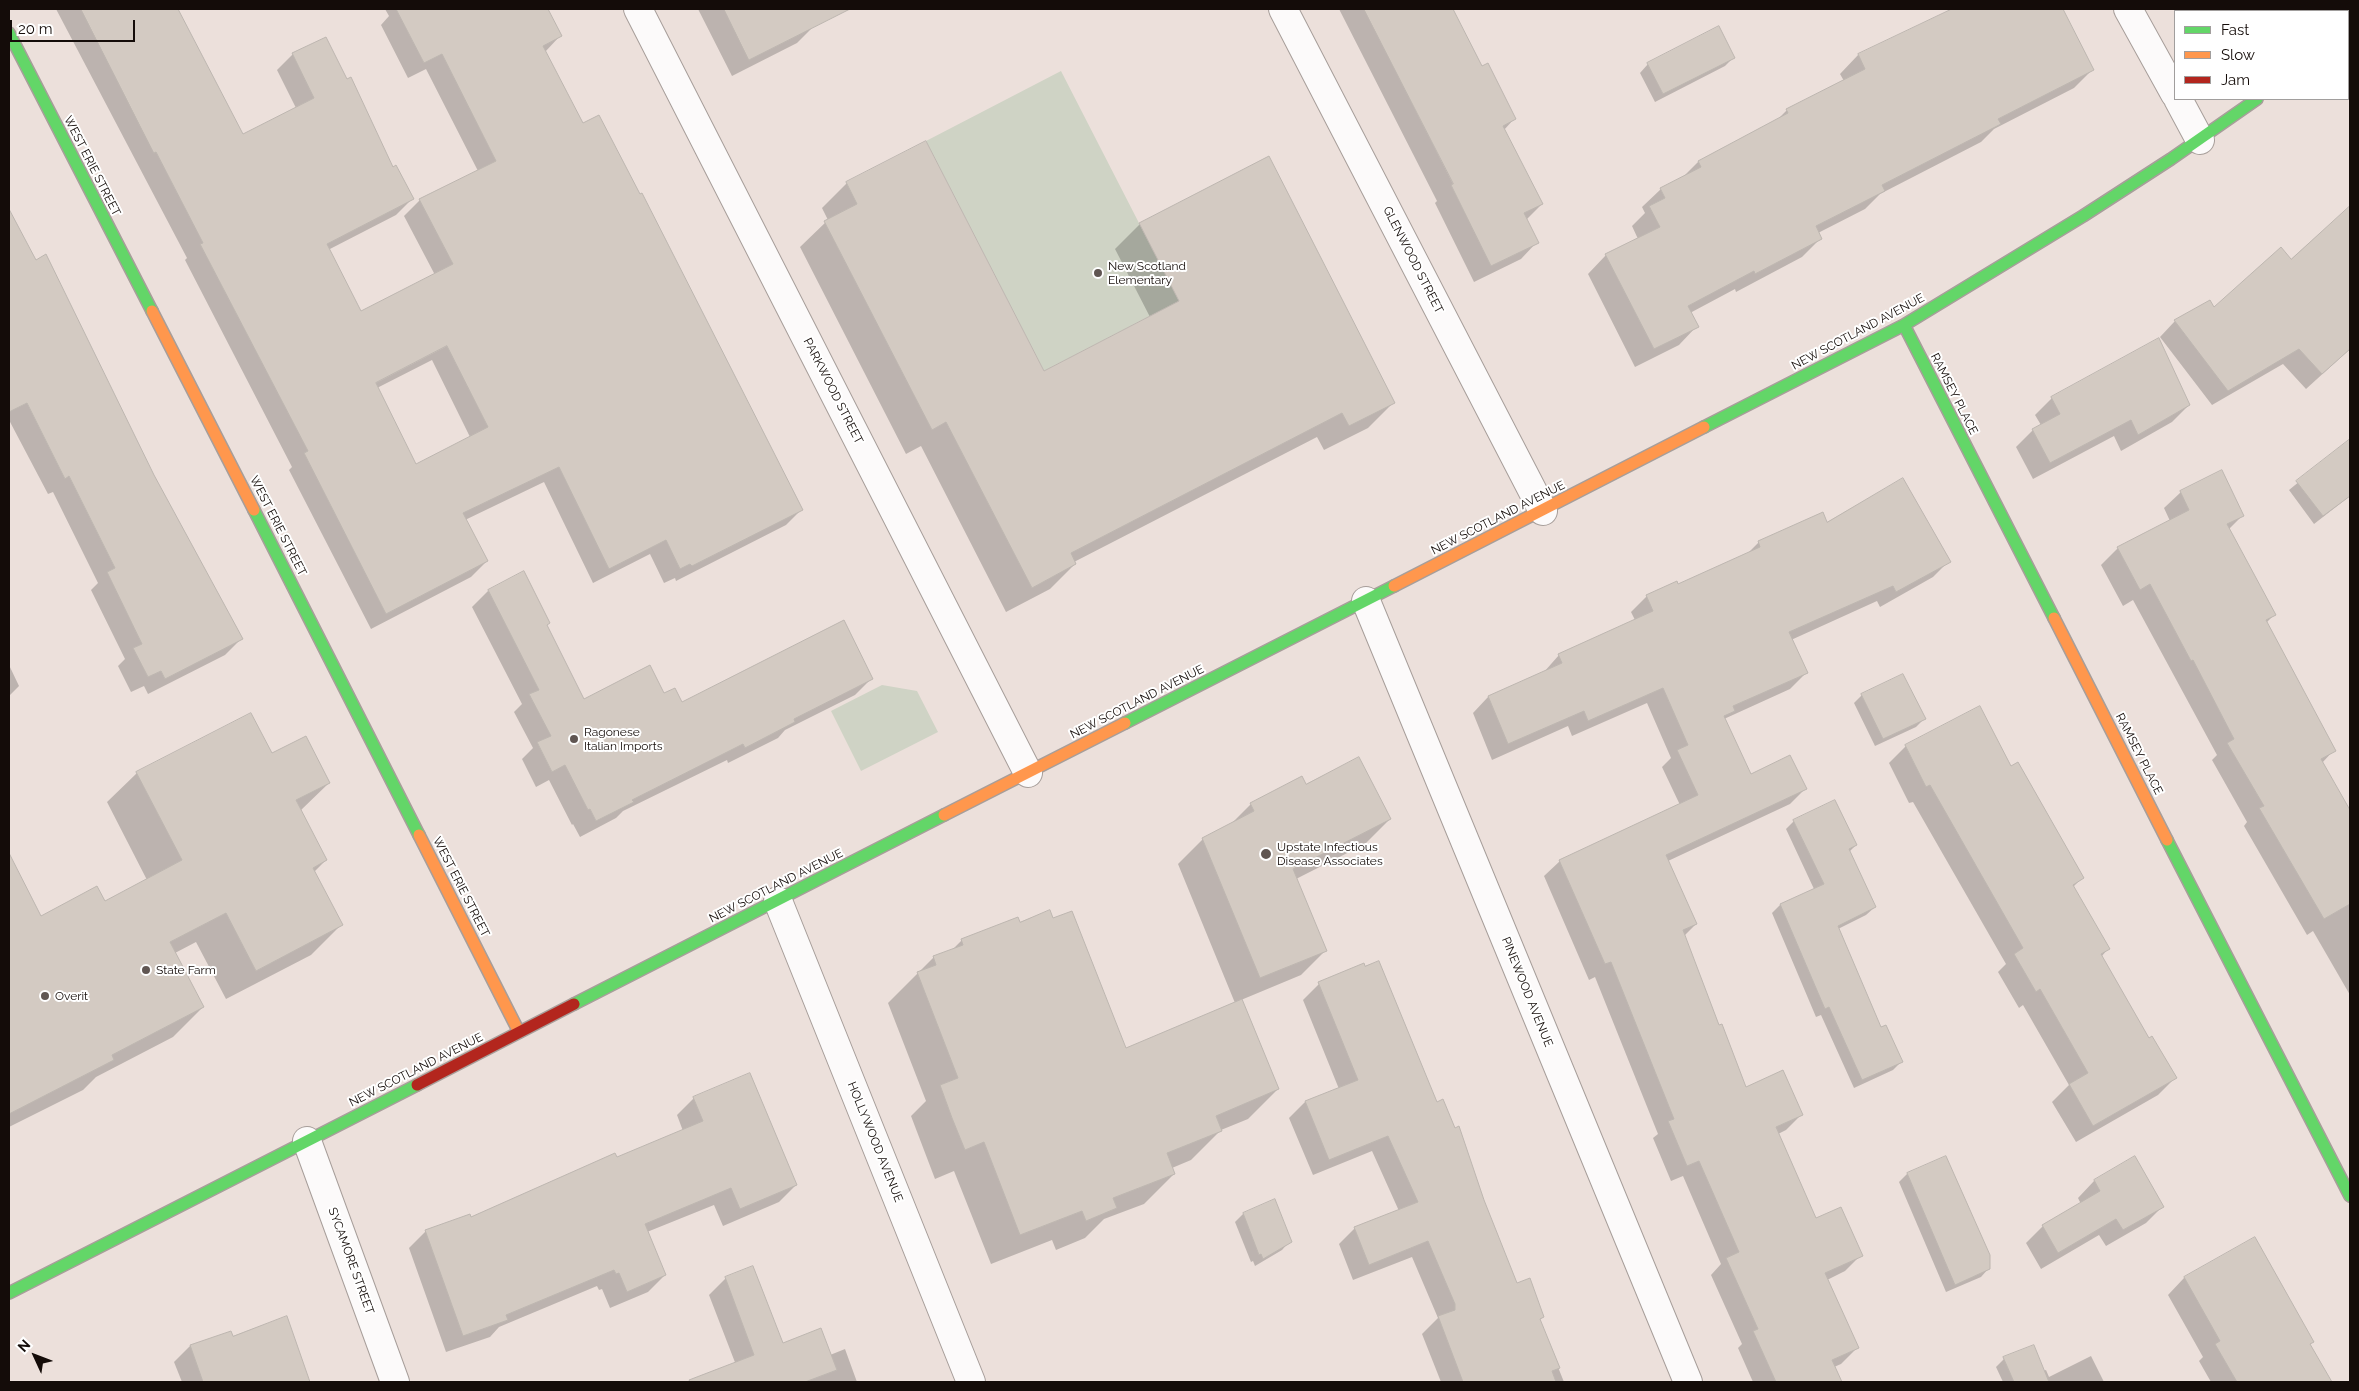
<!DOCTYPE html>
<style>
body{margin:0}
#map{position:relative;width:2359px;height:1391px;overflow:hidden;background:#ece0db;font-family:Raleway,sans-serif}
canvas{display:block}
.frame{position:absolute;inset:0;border:10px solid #140c09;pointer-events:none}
.legend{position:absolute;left:2174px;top:10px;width:175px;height:90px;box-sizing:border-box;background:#fff;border:1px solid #a19e9d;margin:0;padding:6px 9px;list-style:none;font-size:15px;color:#140c09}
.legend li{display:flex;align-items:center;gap:10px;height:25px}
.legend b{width:25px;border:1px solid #a19e9d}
.north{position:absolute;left:10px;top:1331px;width:50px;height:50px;-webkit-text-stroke:4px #fff;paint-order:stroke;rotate:313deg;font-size:14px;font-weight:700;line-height:20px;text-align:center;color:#140c09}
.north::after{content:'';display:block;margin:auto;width:18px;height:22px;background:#140c09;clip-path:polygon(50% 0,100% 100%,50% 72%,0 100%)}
.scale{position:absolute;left:10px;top:20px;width:125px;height:22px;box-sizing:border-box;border:2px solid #140c09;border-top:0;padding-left:6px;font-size:15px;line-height:18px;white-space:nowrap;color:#140c09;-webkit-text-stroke:4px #fff;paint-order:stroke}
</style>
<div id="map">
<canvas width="2359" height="1391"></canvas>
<div class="frame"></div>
<ul class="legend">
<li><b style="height:6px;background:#63d668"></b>Fast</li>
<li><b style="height:6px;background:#ff974d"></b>Slow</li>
<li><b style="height:6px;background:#b3261e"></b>Jam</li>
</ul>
<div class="north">N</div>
<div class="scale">20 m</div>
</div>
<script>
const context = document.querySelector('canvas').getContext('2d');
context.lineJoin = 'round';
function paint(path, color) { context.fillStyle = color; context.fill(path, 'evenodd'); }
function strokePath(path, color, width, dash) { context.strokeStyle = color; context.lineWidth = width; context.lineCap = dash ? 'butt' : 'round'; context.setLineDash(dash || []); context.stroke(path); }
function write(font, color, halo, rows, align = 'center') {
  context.font = font + ' Raleway,sans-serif'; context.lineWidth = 4; context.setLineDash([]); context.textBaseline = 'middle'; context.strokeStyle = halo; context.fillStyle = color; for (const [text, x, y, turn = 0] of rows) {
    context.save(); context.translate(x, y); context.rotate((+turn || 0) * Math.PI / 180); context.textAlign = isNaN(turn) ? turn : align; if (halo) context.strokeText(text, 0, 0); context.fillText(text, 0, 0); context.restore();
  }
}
paint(new Path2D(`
 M 1061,71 L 1179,301 L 1044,371 L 926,141 Z
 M 882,685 L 917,691 L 938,732 L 861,771 L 831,711 Z`), '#cfd3c5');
paint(new Path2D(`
 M 56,9 L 177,9 L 242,136 L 296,108 L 277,70 L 293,54 L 392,169 L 412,199 L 396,215 L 328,250 L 360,313 L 435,275 L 404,216 L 420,200 L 478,171 L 426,69 L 408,78 L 381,25 L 389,16 L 385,9 L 546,9 L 560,36 L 545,52 L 582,124 L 802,509 L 786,525 L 676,581 L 675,578 L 664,583 L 650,554 L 593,583 L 544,482 L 465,520 L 487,561 L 471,577 L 371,629 L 289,470 L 292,467 L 185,260 L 187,258 ZM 432,360 L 470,437 L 415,466 L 377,388 Z
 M 698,9 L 815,9 L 818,16 L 814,26 L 797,43 L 732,76 Z
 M 1339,9 L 1451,9 L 1481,68 L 1514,119 L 1504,130 L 1542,204 L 1526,220 L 1537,242 L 1521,259 L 1474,282 L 1435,203 L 1437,201 Z
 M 1953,9 L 2061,9 L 2092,70 L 2074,88 L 1994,129 L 1981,142 L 1880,194 L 1865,209 L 1818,233 L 1821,238 L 1802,257 L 1736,292 L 1735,289 L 1690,313 L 1697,326 L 1679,345 L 1635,367 L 1588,274 L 1606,255 L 1638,239 L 1632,226 L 1645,213 L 1642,207 L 1661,189 L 1682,178 L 1698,162 L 1777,120 L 1787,110 L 1844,81 L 1840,74 L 1858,55 Z
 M 1733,58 L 1725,66 L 1655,102 L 1640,73 L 1648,64 Z
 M 847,183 L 1043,372 L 1150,317 L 1115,249 L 1140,224 L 1393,403 L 1368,428 L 1324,450 L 1317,437 L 1074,562 L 1075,564 L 1050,589 L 1006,612 L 921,446 L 906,454 L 800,247 L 828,220 L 822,208 Z
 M 2348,209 L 2350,212 L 2350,349 L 2306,389 L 2283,364 L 2212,405 L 2160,337 L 2175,321 L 2214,309 L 2291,261 Z
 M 9,212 L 242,638 L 225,655 L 148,694 L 144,686 L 131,692 L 118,666 L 125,659 L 91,590 L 98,583 L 53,492 L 48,494 L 9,420 Z
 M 2052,398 L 2189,405 L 2172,422 L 2121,451 L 2114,436 L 2033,479 L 2016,447 L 2033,430 L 2041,425 L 2035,415 Z
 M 2339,449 L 2350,463 L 2350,496 L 2314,524 L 2289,490 Z
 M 2181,492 L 2242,516 L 2229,529 L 2274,615 L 2266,623 L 2334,750 L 2322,763 L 2350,813 L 2350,995 L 2313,931 L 2307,935 L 2244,826 L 2247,822 L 2212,760 L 2217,755 L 2133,600 L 2123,606 L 2101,565 L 2118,548 L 2170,521 L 2164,508 Z
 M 1826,523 L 1949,561 L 1933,577 L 1880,607 L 1877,601 L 1791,640 L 1806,673 L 1790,689 L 1724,719 L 1751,776 L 1806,788 L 1790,804 L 1668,861 L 1696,924 L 1684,936 L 1718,1027 L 1746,1088 L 1802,1114 L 1786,1130 L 1778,1134 L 1816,1219 L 1861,1255 L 1845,1271 L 1827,1280 L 1857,1348 L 1841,1364 L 1834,1367 L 1841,1382 L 1753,1382 L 1738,1348 L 1742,1344 L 1711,1275 L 1721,1264 L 1683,1176 L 1671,1181 L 1653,1138 L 1658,1134 L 1595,977 L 1589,980 L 1544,876 L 1560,861 L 1680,805 L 1662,767 L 1671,758 L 1647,703 L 1572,736 L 1568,726 L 1492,760 L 1473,713 L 1488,697 L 1544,672 L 1559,655 L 1635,620 L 1631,612 L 1647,596 L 1678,585 L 1747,554 L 1759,542 Z
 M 488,591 L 546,626 L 584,701 L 664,695 L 682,703 L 871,679 L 855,695 L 785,730 L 778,738 L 728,763 L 727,760 L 623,811 L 616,818 L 580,837 L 573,824 L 572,825 L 549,780 L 536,787 L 522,759 L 533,748 L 514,712 L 522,704 L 472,607 Z
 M 9,665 L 19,686 L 9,696 Z
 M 1862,695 L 1924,719 L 1916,727 L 1875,746 L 1854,703 Z
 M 1906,746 L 2010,768 L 2082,878 L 2073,887 L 2108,949 L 2101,957 L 2148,1040 L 2175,1078 L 2158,1095 L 2076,1142 L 2052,1102 L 2069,1085 L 2023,1005 L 2019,1008 L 1998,972 L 2006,964 L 1913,802 L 1909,803 L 1889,763 Z
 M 272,755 L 329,783 L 300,811 L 326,860 L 314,872 L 341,925 L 311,955 L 226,999 L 196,942 L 175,953 L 203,1007 L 173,1037 L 96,1077 L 83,1090 L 9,1127 L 9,855 L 40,918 L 104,902 L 147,880 L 107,802 L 137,773 Z
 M 1306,786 L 1390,819 L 1365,844 L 1296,879 L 1326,950 L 1301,975 L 1241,1000 L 1278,1089 L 1248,1119 L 1221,1130 L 1191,1160 L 1172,1168 L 1174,1174 L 1144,1204 L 1104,1219 L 1085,1238 L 1056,1250 L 1052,1240 L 991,1264 L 954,1171 L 935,1179 L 911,1116 L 926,1101 L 888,1003 L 934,957 L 952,950 L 962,940 L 1125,1049 L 1235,1003 L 1178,864 L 1203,839 L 1229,826 L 1251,804 Z
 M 1794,821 L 1856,845 L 1849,852 L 1875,907 L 1866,915 L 1838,929 L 1880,1029 L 1901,1062 L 1893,1070 L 1854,1088 L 1821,1015 L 1816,1017 L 1772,913 L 1780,905 L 1814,889 L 1786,829 Z
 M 1363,965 L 1436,1103 L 1482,1200 L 1517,1284 L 1543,1317 L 1539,1320 L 1564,1382 L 1441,1382 L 1422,1334 L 1438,1318 L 1412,1257 L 1353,1280 L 1339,1244 L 1355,1228 L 1399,1211 L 1372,1151 L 1313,1175 L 1289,1118 L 1305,1102 L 1339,1089 L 1303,1000 L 1319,984 Z
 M 694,1098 L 796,1185 L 779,1202 L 723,1226 L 714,1205 L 647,1232 L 665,1275 L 648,1292 L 610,1308 L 602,1289 L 599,1290 L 597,1286 L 499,1327 L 490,1337 L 446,1352 L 409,1248 L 426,1231 L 470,1218 L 683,1131 L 677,1115 Z
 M 1946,1158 L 1989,1268 L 1981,1277 L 1946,1292 L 1899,1182 L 1907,1174 Z
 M 2135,1158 L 2163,1206 L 2146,1223 L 2106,1246 L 2099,1235 L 2041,1269 L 2026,1243 L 2043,1226 L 2081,1204 L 2078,1198 L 2094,1181 Z
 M 1275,1201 L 1290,1241 L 1282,1250 L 1255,1266 L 1253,1261 L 1251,1262 L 1235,1222 L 1243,1214 Z
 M 2254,1239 L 2312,1342 L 2309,1345 L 2331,1382 L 2211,1382 L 2199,1361 L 2203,1357 L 2168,1295 L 2184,1278 Z
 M 726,1278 L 783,1345 L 830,1355 L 845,1349 L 857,1382 L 716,1382 L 736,1365 L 709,1295 Z
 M 286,1318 L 309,1382 L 182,1382 L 174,1362 L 190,1346 L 230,1332 L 232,1338 Z
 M 2091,1356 L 2104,1382 L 2003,1382 L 1996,1367 L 2004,1359 L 2043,1371 L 2046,1370 L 2049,1377 Z`), '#0003');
const building = new Path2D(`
 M 81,9 L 178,9 L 243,134 L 314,98 L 292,53 L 326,37 L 347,79 L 351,77 L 393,167 L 396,165 L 414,199 L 327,244 L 361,311 L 453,264 L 419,199 L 496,161 L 442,54 L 424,63 L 396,9 L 548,9 L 562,36 L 543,46 L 583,123 L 599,115 L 640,194 L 642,193 L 803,510 L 692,566 L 690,564 L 680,569 L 666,540 L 609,569 L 559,467 L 463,513 L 488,561 L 386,614 L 304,453 L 308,451 L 200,244 L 203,243 L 156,152 L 154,153 ZM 447,346 L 488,427 L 416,464 L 376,383 Z
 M 724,9 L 850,9 L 749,60 Z
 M 1364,9 L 1453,9 L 1482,66 L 1488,63 L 1516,119 L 1503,126 L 1543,204 L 1524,213 L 1539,243 L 1491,266 L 1451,185 L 1453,184 Z
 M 1952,9 L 2063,9 L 2094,70 L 1998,119 L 2001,124 L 1882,185 L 1885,191 L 1816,226 L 1822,239 L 1755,274 L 1754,271 L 1688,306 L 1699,327 L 1654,349 L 1605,254 L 1660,227 L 1649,206 L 1665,198 L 1660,188 L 1701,167 L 1698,161 L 1788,113 L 1786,109 L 1865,69 L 1858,54 Z
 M 1719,26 L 1735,58 L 1663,94 L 1647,63 Z
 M 926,141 L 1044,371 L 1179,301 L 1139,223 L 1269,156 L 1395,403 L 1349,426 L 1342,413 L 1071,553 L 1076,564 L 1032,588 L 946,422 L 932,430 L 824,221 L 857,204 L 846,182 Z
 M 2350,206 L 2350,349 L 2322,374 L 2299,349 L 2228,391 L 2174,320 L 2210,300 L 2214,307 L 2281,247 L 2291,259 Z
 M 9,209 L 36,260 L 46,254 L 154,475 L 243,639 L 165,679 L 161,671 L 148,677 L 133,648 L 142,644 L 107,572 L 115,568 L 69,476 L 65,479 L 27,403 L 9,412 Z
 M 2159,338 L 2190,405 L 2138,435 L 2131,420 L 2050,463 L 2032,429 L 2060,414 L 2051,397 Z
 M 2350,439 L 2350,496 L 2323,516 L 2296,481 Z
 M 2222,470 L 2244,516 L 2227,524 L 2276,615 L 2266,620 L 2336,751 L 2321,759 L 2350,810 L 2350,904 L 2324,919 L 2259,808 L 2264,806 L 2227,743 L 2234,739 L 2193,660 L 2191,661 L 2150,584 L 2140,590 L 2117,547 L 2189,510 L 2180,491 Z
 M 1903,478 L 1951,562 L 1896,592 L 1893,586 L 1789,632 L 1808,673 L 1733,706 L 1735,711 L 1724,716 L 1751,774 L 1790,755 L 1807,789 L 1666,855 L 1697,924 L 1683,930 L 1719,1025 L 1722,1024 L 1746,1087 L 1783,1070 L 1803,1115 L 1776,1127 L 1816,1218 L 1841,1207 L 1863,1256 L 1825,1273 L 1859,1348 L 1832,1360 L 1842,1382 L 1776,1382 L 1753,1331 L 1758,1329 L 1726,1258 L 1739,1252 L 1699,1161 L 1687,1166 L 1668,1121 L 1674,1119 L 1611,962 L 1605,964 L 1559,860 L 1698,795 L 1677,750 L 1688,745 L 1663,688 L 1588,721 L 1584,711 L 1508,744 L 1488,696 L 1562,663 L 1558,654 L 1653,611 L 1646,595 L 1677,581 L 1678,584 L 1760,547 L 1758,541 L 1823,512 L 1827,522 Z
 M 524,571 L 550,623 L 547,625 L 584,699 L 650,665 L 664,693 L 675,688 L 682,702 L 844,620 L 873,679 L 794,719 L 795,722 L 745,748 L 743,744 L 632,800 L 634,802 L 596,821 L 590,809 L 588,810 L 565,765 L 552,772 L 537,742 L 551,736 L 529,694 L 539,690 L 488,590 Z
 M 1903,674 L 1926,719 L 1883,739 L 1861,694 Z
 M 1980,706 L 2011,766 L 2018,762 L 2084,878 L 2073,885 L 2110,949 L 2101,954 L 2149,1038 L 2152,1036 L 2177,1078 L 2093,1126 L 2069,1084 L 2088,1073 L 2040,989 L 2036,992 L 2014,954 L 2023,948 L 1930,785 L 1926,787 L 1905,745 Z
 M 251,713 L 272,753 L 306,736 L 330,783 L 296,800 L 327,860 L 313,868 L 343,925 L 256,971 L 226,913 L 170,942 L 204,1007 L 112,1055 L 114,1060 L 9,1114 L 9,853 L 41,916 L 97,886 L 105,901 L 182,860 L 136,772 Z
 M 1359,757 L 1391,819 L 1293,869 L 1327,951 L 1260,978 L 1202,838 L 1254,811 L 1250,803 L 1302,776 L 1306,784 Z
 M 1835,800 L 1857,845 L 1849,849 L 1876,907 L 1838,926 L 1881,1027 L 1886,1025 L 1903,1062 L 1862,1080 L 1829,1007 L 1825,1009 L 1780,904 L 1824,884 L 1793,820 Z
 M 1050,910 L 1053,918 L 1072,911 L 1126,1048 L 1242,999 L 1279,1089 L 1216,1116 L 1222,1131 L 1167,1153 L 1175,1174 L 1113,1198 L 1117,1208 L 1086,1221 L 1082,1211 L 1020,1235 L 984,1142 L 965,1150 L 952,1118 L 940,1085 L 958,1078 L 917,972 L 936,965 L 933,956 L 963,945 L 961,939 L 1018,917 L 1020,922 Z
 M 1379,961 L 1437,1102 L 1443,1099 L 1455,1128 L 1459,1126 L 1484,1200 L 1517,1283 L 1530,1278 L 1544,1317 L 1540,1319 L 1560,1368 L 1552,1371 L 1556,1382 L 1463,1382 L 1438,1316 L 1455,1310 L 1455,1304 L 1428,1241 L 1369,1265 L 1354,1227 L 1418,1202 L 1388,1136 L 1329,1160 L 1305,1101 L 1358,1080 L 1318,982 L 1364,963 L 1365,966 Z
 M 750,1073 L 797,1185 L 740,1209 L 731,1188 L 645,1224 L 666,1275 L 627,1292 L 619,1273 L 616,1274 L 614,1270 L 506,1315 L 508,1320 L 463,1336 L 425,1230 L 470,1214 L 471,1217 L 615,1153 L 617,1157 L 703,1121 L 693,1097 Z
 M 1946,1156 L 1990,1255 L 1990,1269 L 1955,1285 L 1907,1173 Z
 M 2135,1156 L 2164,1207 L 2123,1230 L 2116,1219 L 2058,1253 L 2042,1225 L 2100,1191 L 2094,1180 Z
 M 1275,1199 L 1292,1242 L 1263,1259 L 1261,1254 L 1259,1255 L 1243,1213 Z
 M 2255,1237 L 2314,1342 L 2310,1344 L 2332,1382 L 2237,1382 L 2215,1344 L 2220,1341 L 2184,1277 Z
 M 753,1266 L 783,1343 L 821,1328 L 837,1370 L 805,1382 L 690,1382 L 689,1380 L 754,1355 L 725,1277 Z
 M 287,1316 L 310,1382 L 203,1382 L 190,1345 L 231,1331 L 233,1336 Z
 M 2034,1345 L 2049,1382 L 2014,1382 L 2003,1357 Z`);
paint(building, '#d3cac2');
strokePath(building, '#bdb6b0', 1);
const street = new Path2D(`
 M 638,9 L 1028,773
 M 1283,9 L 1543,511
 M 2128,9 L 2175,94
 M 2178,99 L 2200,140
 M 1366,601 L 1688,1382
 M 778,901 L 971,1382
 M 307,1141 L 395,1382`);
const fast = new Path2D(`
 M 2348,32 L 2350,30
 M 9,33 L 152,311
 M 1904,325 L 2054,618
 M 1704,427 L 1904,325 L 2083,216 L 2171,159 L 2257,99
 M 254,510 L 419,835
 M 1125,723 L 1394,586
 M 2167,840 L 2350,1196
 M 574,1004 L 944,815
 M 9,1293 L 417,1085`);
const slow = new Path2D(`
 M 152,311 L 254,510
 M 1394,586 L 1704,427
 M 2054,618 L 2167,840
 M 944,815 L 1125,723
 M 419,835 L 519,1032`);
const jam = new Path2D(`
 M 417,1085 L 574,1004`);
strokePath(street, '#a79e9a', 30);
strokePath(fast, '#a79e9a', 14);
strokePath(slow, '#a79e9a', 14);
strokePath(jam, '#a79e9a', 14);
strokePath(street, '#fcfafa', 28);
strokePath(fast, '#63d668', 11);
strokePath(slow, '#ff974d', 11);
strokePath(jam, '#b3261e', 11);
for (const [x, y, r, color] of [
 [1098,273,5,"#605652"],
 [574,739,5,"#605652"],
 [1266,854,6,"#605652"],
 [146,970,5,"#605652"],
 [45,996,5,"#605652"]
]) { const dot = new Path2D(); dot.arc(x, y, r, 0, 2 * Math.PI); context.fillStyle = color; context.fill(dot); strokePath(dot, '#fff', 2); }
write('12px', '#140c09', '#fff', [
 ["WEST ERIE STREET",92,166,63],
 ["GLENWOOD STREET",1413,260,63],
 ["NEW SCOTLAND AVENUE",1858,332,-28],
 ["PARKWOOD STREET",833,391,63],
 ["RAMSEY PLACE",1954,394,63],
 ["NEW SCOTLAND AVENUE",1498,518,-27],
 ["WEST ERIE STREET",278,526,63],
 ["NEW SCOTLAND AVENUE",1137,702,-27],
 ["RAMSEY PLACE",2139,754,63],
 ["NEW SCOTLAND AVENUE",776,886,-27],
 ["WEST ERIE STREET",461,887,63],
 ["PINEWOOD AVENUE",1527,992,68],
 ["NEW SCOTLAND AVENUE",416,1070,-27],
 ["HOLLYWOOD AVENUE",875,1142,68],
 ["SYCAMORE STREET",351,1261,70]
]);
write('12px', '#140c09', '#fff', [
 ["New Scotland",1108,266],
 ["Elementary",1108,280],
 ["Ragonese",584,732],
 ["Italian Imports",584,746],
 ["Upstate Infectious",1277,847],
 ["Disease Associates",1277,861],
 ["State Farm",156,970],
 ["Overit",55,996]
], 'left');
</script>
